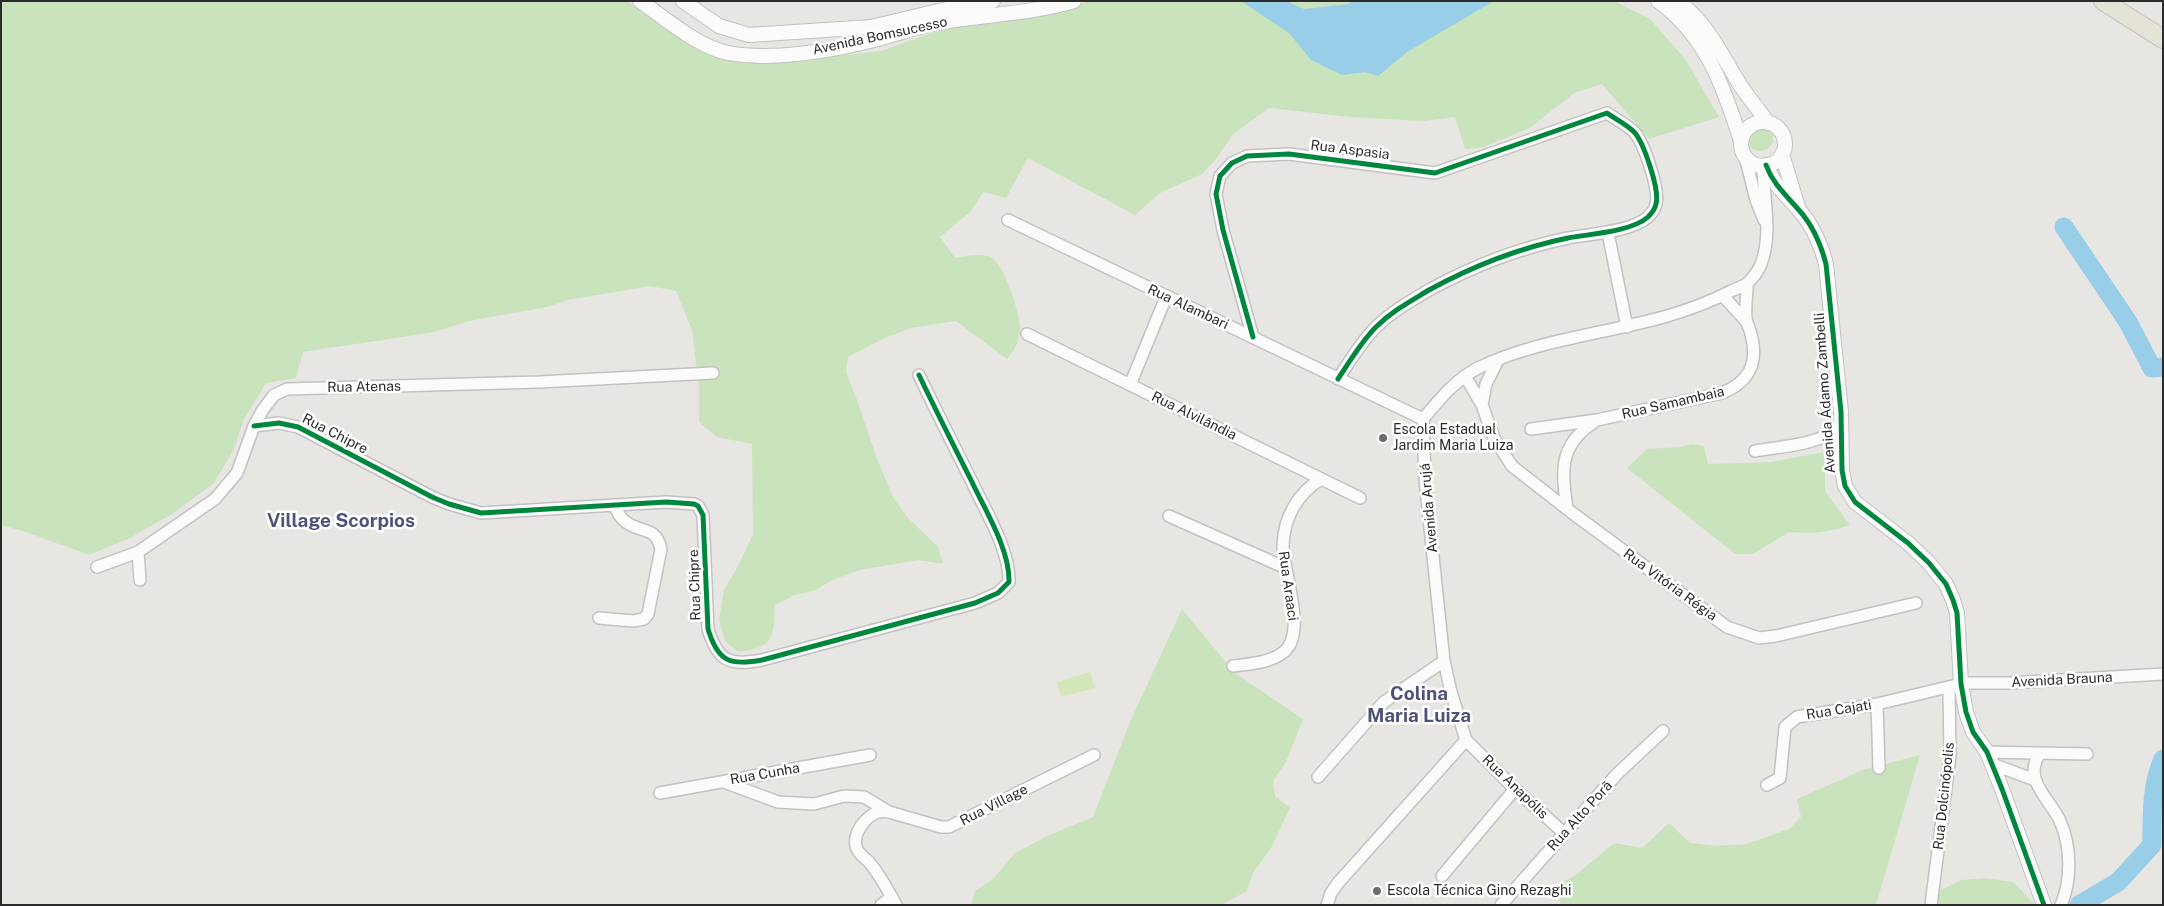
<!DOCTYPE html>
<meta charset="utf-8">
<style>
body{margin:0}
#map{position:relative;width:2164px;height:906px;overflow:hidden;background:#e8e6e2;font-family:"Public Sans",sans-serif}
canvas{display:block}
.frame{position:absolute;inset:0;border:2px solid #2b2b2b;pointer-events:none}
</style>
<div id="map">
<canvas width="2164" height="906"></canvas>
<div class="frame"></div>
</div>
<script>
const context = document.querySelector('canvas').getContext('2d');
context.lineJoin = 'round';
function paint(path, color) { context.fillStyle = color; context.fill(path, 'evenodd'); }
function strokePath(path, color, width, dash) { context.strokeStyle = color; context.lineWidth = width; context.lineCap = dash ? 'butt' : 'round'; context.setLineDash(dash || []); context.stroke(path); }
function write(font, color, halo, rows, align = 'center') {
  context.font = font + ' "Public Sans",sans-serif'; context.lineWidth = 5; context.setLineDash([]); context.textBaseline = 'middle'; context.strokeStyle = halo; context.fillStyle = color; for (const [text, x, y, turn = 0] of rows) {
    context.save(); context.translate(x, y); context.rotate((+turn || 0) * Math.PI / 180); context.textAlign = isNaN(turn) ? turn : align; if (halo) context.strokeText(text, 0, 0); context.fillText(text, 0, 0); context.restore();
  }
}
paint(new Path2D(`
 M 1,1 L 627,1 L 665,26 L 722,58 L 838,56 L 881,51 L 954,25 L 1018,16 L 1092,1 L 1614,1 L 1650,19 L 1685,59 L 1719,117 L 1649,139 L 1602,84 L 1574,93 L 1531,127 L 1484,147 L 1465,149 L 1455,117 L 1424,121 L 1351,117 L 1269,108 L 1233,134 L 1216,159 L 1202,174 L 1160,193 L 1135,215 L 1028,158 L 1006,198 L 983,192 L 971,211 L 940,237 L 955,258 C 965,256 981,253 990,257 C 1005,264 1019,312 1020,327 C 1020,340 1015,350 1007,359 L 956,321 L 911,328 L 885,338 L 848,357 L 846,372 L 857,400 L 877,459 L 894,499 L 908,518 L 938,547 L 943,564 L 918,560 L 860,570 L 832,580 L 816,590 L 795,595 L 775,605 C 773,638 775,647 738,652 L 725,641 L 719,620 L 724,590 L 738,566 L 753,534 L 752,444 L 717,437 L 699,422 L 699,388 L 692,330 L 676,291 L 650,286 L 568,300 L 547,307 L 469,321 L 435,332 L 303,352 L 296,378 L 266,383 L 244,419 L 233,451 L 214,483 L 172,514 L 130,538 L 89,555 L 26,532 L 1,525 Z
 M1747 138a13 13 0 1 1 26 0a13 13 0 1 1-26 0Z
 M 1692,444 L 1704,446 L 1708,464 L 1771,462 L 1825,452 L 1825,491 L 1850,525 L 1834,530 L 1812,533 L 1789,532 L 1753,554 L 1735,554 L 1627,468 L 1647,449 L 1680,447 Z
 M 1182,609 L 1235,673 L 1303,719 L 1286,762 L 1273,781 L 1275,796 L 1290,808 L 1271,848 L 1253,873 L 1247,891 L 1221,905 L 971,905 L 975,891 L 992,880 L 1014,854 L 1045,837 L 1093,817 L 1130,722 Z
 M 1920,755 L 1876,905 L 1561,905 L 1556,891 L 1563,882 L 1577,874 L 1614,843 L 1642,848 L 1669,823 L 1690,843 L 1716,846 L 1747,844 L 1789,829 L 1801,817 L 1797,799 L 1863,770 Z
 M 1985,878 L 2013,882 L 2035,905 L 1935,905 L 1937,892 L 1962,880 Z`), '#c9e3bc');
paint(new Path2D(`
 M 1090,672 L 1095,688 L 1061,697 L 1057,682 Z`), '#d3e7ba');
paint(new Path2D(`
 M 1241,1 L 1286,1 L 1304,9 L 1348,4 L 1354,1 L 1494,1 L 1407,52 L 1378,76 L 1365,72 L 1342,75 L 1311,60 L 1289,33 Z`), '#98cee7');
strokePath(new Path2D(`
 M 2064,227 L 2128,322 L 2152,368 L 2163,367
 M 2079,905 L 2118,882 L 2152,845 C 2152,817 2151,785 2163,759`), '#98cee7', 19);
const minor = new Path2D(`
 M 1745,156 L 1756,200 L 1764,220
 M 1008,220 L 1423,419
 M 1608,233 L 1627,327
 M 1723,296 L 1746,321
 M 1027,334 L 1360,498
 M 1253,337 L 1223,230 L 1216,194 L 1220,176 L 1232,163 L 1247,156 L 1289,154 L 1435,173 L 1607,113 C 1615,119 1628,125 1635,133 C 1644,144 1660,190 1656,204 C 1655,209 1651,214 1648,217 C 1631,232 1589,234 1568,238 C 1519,248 1473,266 1429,290 C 1411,301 1392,311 1376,327 C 1361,342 1350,361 1338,379
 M 1498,360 L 1486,384 L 1482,405 L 1494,438 L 1512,466 L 1567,509 L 1727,627 L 1759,638 L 1776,636 L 1916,603
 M 1465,376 L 1482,405
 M 1130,385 L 1166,297
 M 254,426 L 279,423 L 298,427 L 432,497 L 449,504 L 481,513 L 666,502 L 694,504 L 698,506 L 703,515 L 708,629 C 718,662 730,666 762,660 L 975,603 L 998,593 L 1009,582 C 1010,550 985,510 972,482 C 954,446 936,411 919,375
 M 1531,429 L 1597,420 L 1722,393 C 1749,382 1759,364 1751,334 C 1750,329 1747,324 1746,319 C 1745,307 1747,296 1747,284
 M 1755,451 C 1785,446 1815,445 1841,428
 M 1567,509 C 1562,472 1558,446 1593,423
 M 1169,516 L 1286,568
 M 138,552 L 140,580
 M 97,567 L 138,552 L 215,499 L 237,473 L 254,426 L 262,411 L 274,395 L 287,389 L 539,382 L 713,373
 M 599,618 L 633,621 L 644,619 L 648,614 L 661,549 C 656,527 644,533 629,524 C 621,520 618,513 614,505
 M 1233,666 C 1248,664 1268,663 1281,654 C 1310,637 1282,570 1283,545 C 1284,517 1298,493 1321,479
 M 1961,683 L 2010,683 L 2163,674
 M 1877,704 L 1879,768
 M 1987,752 L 2087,754
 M 2039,755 C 2023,780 2050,799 2060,821 C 2071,845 2072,880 2061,905
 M 1992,764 L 2035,780
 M 1318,777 L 1384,702 L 1444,661
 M 724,782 L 778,802 L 814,804 L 844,796 L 864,797 L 889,812
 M 1767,785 L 1780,778 L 1785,727 L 1797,717 L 1877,704 L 1961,684
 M 660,793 L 870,755
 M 1564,833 L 1515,789 L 1466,740 L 1451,692 L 1444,661 L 1425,480 L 1423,419 C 1439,400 1455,380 1478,368 C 1557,330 1651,333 1731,291 C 1736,289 1741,287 1745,285 C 1751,281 1759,270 1761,264 C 1773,233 1763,197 1763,166
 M 1442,876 L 1515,789
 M 881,905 L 892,897
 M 896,905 C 888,890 879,873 868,861 C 864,857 857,853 856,846 C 854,837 859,827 865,821 C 872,813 879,810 889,812 L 941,827 L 949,827 L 1094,755
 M 1327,905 L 1331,893 L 1338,883 L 1466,740
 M 1501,905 L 1617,774 L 1663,731
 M 1931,905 L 1950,756 L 1949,687`);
const tertiary = new Path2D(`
 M 640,1 C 665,18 698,47 728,53 C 771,61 831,51 874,40 C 895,35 915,27 936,23 C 981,15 1030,14 1074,1
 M 683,1 L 719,26 L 749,35 L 871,27 L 955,7 L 993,1
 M 1658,1 C 1706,35 1724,88 1741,141
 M 1678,1 C 1708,24 1721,54 1740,85 C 1749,98 1759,110 1768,123
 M1741 144a22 22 0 1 1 44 0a22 22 0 1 1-44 0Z
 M 1782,154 L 1798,207
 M 1766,165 C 1773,184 1785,194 1798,209 C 1812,224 1821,245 1826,264 L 1841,412 L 1842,470 L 1845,486 L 1855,502 L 1908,543 L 1929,563 L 1946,584 L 1953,600 L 1957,613 L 1961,684 L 1966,712 L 1973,732 L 1987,752 L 2002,789 L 2044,905`);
const primary = new Path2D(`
 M 2103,1 L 2163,39`);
strokePath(minor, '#c2c2c2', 14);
strokePath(tertiary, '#c2c2c2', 16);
strokePath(primary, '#c5c4c2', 20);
strokePath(minor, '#fcfbfb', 11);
strokePath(tertiary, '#fcfbfb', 14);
strokePath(primary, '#e5e3d5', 18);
strokePath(new Path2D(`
 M 1766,165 C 1773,184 1785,194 1798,209 C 1812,224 1821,245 1826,264 L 1841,412 L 1842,470 L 1845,486 L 1855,502 L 1908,543 L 1929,563 L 1946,584 L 1953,600 L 1957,613 L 1961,684 L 1966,712 L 1973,732 L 1987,752 L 2002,789 L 2044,905
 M 1253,337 L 1223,230 L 1216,194 L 1220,176 L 1232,163 L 1247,156 L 1289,154 L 1435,173 L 1607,113 C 1615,119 1628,125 1635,133 C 1644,144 1660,190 1656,204 C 1655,209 1651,214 1648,217 C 1631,232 1589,234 1568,238 C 1519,248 1473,266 1429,290 C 1411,301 1392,311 1376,327 C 1361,342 1350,361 1338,379
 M 254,426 L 279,423 L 298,427 L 432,497 L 449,504 L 481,513 L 666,502 L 694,504 L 698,506 L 703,515 L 708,629 C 718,662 730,666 762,660 L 975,603 L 998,593 L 1009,582 C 1010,550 985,510 972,482 C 954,446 936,411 919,375`), '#00873e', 5);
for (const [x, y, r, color] of [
 [1383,438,5,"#6d6c6b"],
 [1377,891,5,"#6d6c6b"]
]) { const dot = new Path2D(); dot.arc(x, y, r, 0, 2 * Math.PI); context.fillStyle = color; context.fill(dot); strokePath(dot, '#fff', 2); }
write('14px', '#2b2b2b', '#fff', [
 ["Avenida Bomsucesso",880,36,-12],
 ["Rua Aspasia",1350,150,7],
 ["Rua Alambari",1188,307,25],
 ["Rua Atenas",364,387,-1],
 ["Avenida Ádamo Zambelli",1825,393,-94],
 ["Rua Samambaia",1673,403,-13],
 ["Rua Alvilândia",1194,416,26],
 ["Rua Chipre",335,434,27],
 ["Avenida Arujá",1429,508,-95],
 ["Rua Chipre",695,585,-92],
 ["Rua Vitória Régia",1670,585,36],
 ["Rua Araaci",1288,586,82],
 ["Avenida Brauna",2062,680,-3],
 ["Rua Cajati",1839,710,-9],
 ["Rua Cunha",765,774,-10],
 ["Rua Anapólis",1515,787,44],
 ["Rua Dolcinópolis",1944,796,-84],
 ["Rua Village",994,805,-27],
 ["Rua Alto Porã",1580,816,-48]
]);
write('14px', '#2b2b2b', '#fff', [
 ["Escola Estadual",1393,430],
 ["Jardim Maria Luiza",1393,446],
 ["Escola Técnica Gino Rezaghi",1387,891]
], 'left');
write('bold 19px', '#4d527a', '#fff', [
 ["Village Scorpios",341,521],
 ["Colina",1419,694],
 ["Maria Luiza",1419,716]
]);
</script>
